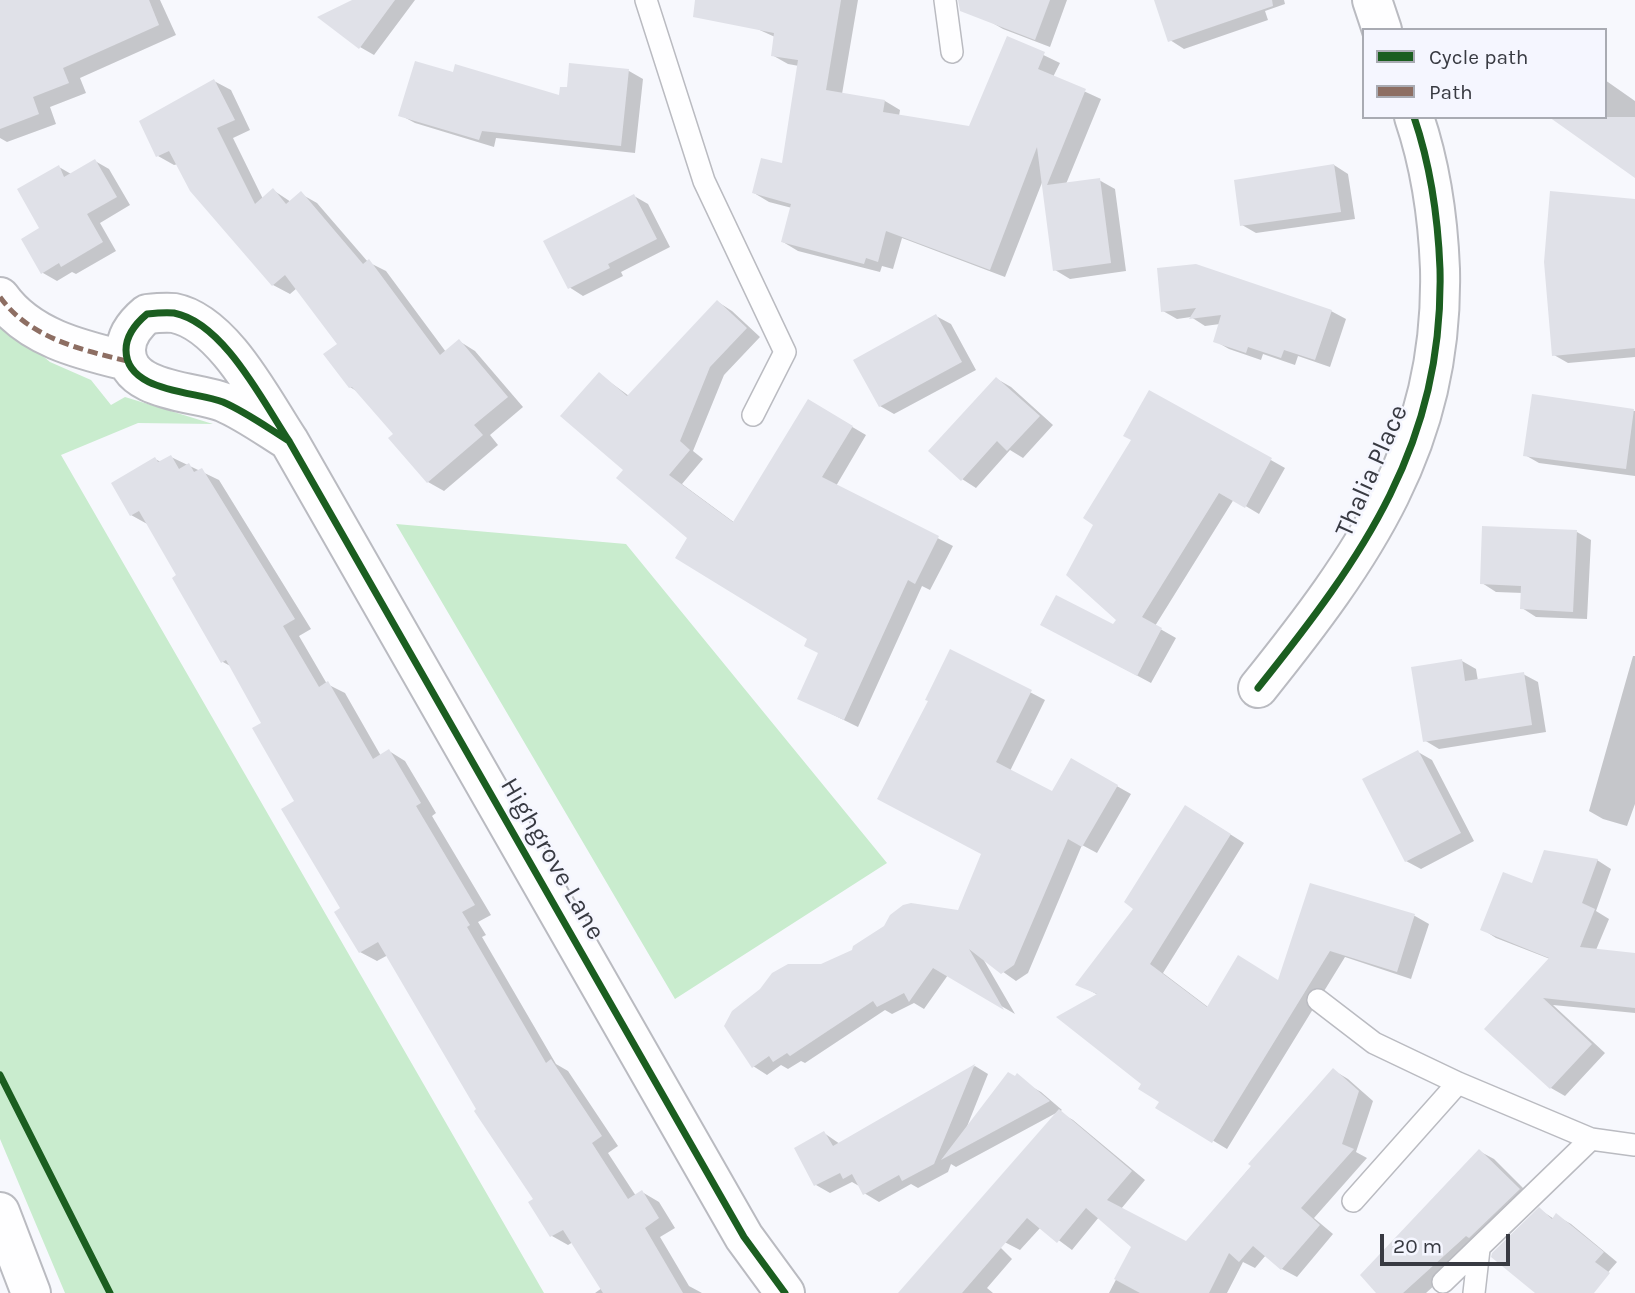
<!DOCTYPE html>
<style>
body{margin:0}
#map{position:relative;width:1635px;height:1293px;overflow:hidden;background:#f7f8fd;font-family:Karla,sans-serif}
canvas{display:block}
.legend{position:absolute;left:1362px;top:28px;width:245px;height:91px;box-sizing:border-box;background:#f5f6ff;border:2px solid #a9abb3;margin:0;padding:9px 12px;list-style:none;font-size:21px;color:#383a42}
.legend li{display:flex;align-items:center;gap:14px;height:35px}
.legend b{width:35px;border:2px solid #a9abb3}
.scale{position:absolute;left:1380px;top:1234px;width:130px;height:32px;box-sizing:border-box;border:4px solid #383a42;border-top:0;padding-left:9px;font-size:21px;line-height:24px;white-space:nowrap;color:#383a42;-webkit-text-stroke:5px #f5f6ff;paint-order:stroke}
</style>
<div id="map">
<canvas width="1635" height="1293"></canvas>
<ul class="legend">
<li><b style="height:9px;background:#1b5e20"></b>Cycle path</li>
<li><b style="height:9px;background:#8d6e63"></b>Path</li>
</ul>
<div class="scale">20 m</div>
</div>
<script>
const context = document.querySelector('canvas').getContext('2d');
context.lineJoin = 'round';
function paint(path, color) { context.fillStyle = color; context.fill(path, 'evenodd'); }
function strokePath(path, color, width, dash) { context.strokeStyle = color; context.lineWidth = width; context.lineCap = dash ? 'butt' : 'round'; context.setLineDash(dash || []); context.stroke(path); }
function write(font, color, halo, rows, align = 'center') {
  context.font = font + ' Karla,sans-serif'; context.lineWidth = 5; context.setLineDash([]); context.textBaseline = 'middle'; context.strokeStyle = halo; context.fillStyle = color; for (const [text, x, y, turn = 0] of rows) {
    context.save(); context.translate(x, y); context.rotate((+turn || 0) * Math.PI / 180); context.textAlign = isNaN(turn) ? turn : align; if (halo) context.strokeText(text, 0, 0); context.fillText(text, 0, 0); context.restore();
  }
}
paint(new Path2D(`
 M 0,320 L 50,362 L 91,380 L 111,405 L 125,397 L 213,424 L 138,423 L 61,455 L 544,1293 L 65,1293 L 0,1139 Z
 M 396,524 L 626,544 L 887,863 L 675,999 Z`), '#c9ecce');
paint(new Path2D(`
 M 0,0 L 160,0 L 176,35 L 80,78 L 86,93 L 50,107 L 56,124 L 7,142 L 0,138 Z
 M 356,0 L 415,0 L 374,55 L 360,47 Z
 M 732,0 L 858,0 L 842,94 L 885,101 L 900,110 L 899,116 L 970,128 L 1008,38 L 1060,63 L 1053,77 L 1101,99 L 1066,184 L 1099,180 L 1115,189 L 1126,271 L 1070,279 L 1055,270 L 1043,180 L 1005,277 L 902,238 L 893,269 L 882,266 L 880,272 L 798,251 L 783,242 L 792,208 L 769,202 L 754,193 L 784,166 L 799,66 L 788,64 L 772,55 L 775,37 L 753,27 Z
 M 972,0 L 1067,0 L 1050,47 L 1003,29 L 989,21 Z
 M 1156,0 L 1284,0 L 1285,4 L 1265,11 L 1268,20 L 1184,49 L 1170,40 Z
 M 571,65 L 629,71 L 643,79 L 635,153 L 496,138 L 494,147 L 415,123 L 400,115 L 561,98 L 569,89 Z
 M 1605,80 L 1635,101 L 1635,137 L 1605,117 Z
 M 214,81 L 231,90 L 250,130 L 233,138 L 263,199 L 273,190 L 291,202 L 301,194 L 317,203 L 368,262 L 386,271 L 446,352 L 459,341 L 475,351 L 523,407 L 490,435 L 498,445 L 444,491 L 428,482 L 395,434 L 358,392 L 350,387 L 339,344 L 297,288 L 290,294 L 273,285 L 178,164 L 174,165 L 158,156 Z
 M 95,161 L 109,169 L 130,205 L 100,223 L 116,251 L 76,274 L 72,272 L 57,281 L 43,273 L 42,229 L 59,167 L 71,174 Z
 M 1334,165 L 1348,174 L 1355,219 L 1256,233 L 1242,225 Z
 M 634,196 L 648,204 L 670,247 L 621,272 L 623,276 L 583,296 L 569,287 Z
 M 1635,201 L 1635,357 L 1568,363 L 1554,355 Z
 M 1159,269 L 1331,311 L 1346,319 L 1330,367 L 1298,356 L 1295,365 L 1263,354 L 1261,360 L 1229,349 L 1215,341 L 1220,324 L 1205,326 L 1191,317 L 1177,319 L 1163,311 Z
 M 718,302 L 732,311 L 760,337 L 724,375 L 693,451 L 703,459 L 682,484 L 735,523 L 808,401 L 866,435 L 836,486 L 953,546 L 930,590 L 922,586 L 858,727 L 799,698 L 820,653 L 810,638 L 689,538 L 625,470 L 599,374 L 629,396 Z
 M 936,316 L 951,324 L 976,370 L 894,414 L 880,406 Z
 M 997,379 L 1011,387 L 1053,425 L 1023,458 L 1010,450 L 976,488 L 962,479 Z
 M 1533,396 L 1635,411 L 1635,476 L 1539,463 L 1525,455 Z
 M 1159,397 L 1285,468 L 1259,514 L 1234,499 L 1155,626 L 1176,638 L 1151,683 L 1056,632 L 1114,626 L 1118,619 Z
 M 171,457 L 219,480 L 311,629 L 299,636 L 327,684 L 345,693 L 381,756 L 389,751 L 405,761 L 436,813 L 432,816 L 491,915 L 478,922 L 486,935 L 482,937 L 556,1064 L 568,1071 L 618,1146 L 608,1153 L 636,1196 L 642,1192 L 659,1202 L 675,1228 L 660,1237 L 689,1286 L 702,1293 L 595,1293 L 602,1288 L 573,1242 L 568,1245 L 552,1236 L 536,1199 L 478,1110 L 388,955 L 377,961 L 360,952 L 264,723 L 232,667 L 223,662 L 178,576 L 149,525 L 131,515 L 155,459 L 161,462 Z
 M 1577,532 L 1591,540 L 1587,619 L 1536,617 L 1522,608 L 1523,593 L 1496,592 L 1482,583 Z
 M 951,651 L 1045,700 L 1010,771 L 1053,793 L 1072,761 L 1131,794 L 1097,853 L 1082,845 L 1028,973 L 1016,981 L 982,957 L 1015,1014 L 948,975 L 924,1009 L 914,1003 L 892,1014 L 885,1010 L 805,1063 L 801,1061 L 788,1069 L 781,1065 L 767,1075 L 753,1066 L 822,966 L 959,912 L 983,854 L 930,701 Z
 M 1633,656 L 1635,656 L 1635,804 L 1627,826 L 1603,819 L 1589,811 Z
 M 1462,661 L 1476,669 L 1478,681 L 1523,674 L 1538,682 L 1546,732 L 1439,749 L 1424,740 Z
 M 1418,752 L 1432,760 L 1474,841 L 1421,869 L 1406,861 Z
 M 1200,815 L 1244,843 L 1163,973 L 1208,1007 L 1279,982 L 1311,885 L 1415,916 L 1429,924 L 1411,979 L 1345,957 L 1227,1149 L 1157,1107 L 1161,1101 L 1143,1083 L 1098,995 L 1078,984 L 1136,908 Z
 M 1597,860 L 1611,869 L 1596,911 L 1609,919 L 1596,950 L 1635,955 L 1635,1013 L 1553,1005 L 1605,1053 L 1565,1096 L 1551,1088 L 1487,1029 L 1550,959 L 1496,938 L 1482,929 L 1533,885 Z
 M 975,1066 L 988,1074 L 966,1129 L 1009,1074 L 1041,1092 L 1062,1110 L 1059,1112 L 1073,1120 L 1145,1180 L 1121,1209 L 1186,1243 L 1333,1070 L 1348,1079 L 1373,1101 L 1356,1152 L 1367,1158 L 1314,1218 L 1333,1234 L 1297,1277 L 1282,1269 L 1266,1255 L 1255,1268 L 1243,1262 L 1227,1293 L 1109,1293 L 1133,1247 L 1099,1217 L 1072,1250 L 1041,1227 L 1020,1250 L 985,1232 L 1012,1259 L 987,1288 L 993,1293 L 908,1293 L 1058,1112 L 956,1167 L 951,1164 L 948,1172 L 918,1188 L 911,1184 L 879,1202 L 864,1193 L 859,1186 L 852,1182 L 830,1193 L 816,1185 L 824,1133 L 840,1144 Z
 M 1479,1151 L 1494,1159 L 1532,1197 L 1426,1293 L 1378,1293 Z
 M 1542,1211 L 1554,1219 L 1557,1216 L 1571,1224 L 1617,1262 L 1590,1293 L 1537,1293 Z`), '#0003');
paint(new Path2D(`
 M 0,0 L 149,0 L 159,25 L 63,68 L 69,83 L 33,97 L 39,114 L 0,129 Z
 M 352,0 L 395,0 L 359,49 L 317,17 Z
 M 695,0 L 841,0 L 826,90 L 885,100 L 883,112 L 969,126 L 1007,36 L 1045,52 L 1038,69 L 1086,89 L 1047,185 L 1100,178 L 1111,263 L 1053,271 L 1037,147 L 990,270 L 886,231 L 878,262 L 866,258 L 864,264 L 781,242 L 791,204 L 752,193 L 761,158 L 782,163 L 798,60 L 771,56 L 774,33 L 693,17 Z
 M 958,0 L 1050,0 L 1035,40 L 960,11 Z
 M 1154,0 L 1272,0 L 1273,6 L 1168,42 Z
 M 415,61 L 453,72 L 455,64 L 559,95 L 560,87 L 567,87 L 569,63 L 629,69 L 621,146 L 482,131 L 479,140 L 398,116 Z
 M 214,79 L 235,120 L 217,128 L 255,204 L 273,188 L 286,204 L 301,191 L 363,264 L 369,259 L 440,355 L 459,339 L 508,397 L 474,425 L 483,435 L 427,483 L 388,438 L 393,434 L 352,387 L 349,388 L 323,354 L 337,344 L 285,275 L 272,286 L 190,191 L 169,151 L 156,157 L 139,121 Z
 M 1549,117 L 1635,117 L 1635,178 Z
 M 95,159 L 117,197 L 87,214 L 103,242 L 61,267 L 59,263 L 41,274 L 21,239 L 39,228 L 17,189 L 59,165 L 64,177 Z
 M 1334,164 L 1341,212 L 1240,226 L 1234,180 Z
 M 1550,191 L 1635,199 L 1635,348 L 1552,356 L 1544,262 Z
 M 634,194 L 657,239 L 608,264 L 610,268 L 568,289 L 543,241 Z
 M 1196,264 L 1332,310 L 1315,360 L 1284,350 L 1281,358 L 1248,347 L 1246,353 L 1213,342 L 1221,315 L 1189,319 L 1196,308 L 1161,312 L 1157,268 Z
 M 717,300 L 747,328 L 710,367 L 680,441 L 690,450 L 669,475 L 733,522 L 808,399 L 853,426 L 822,477 L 939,536 L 915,584 L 908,580 L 844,720 L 797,699 L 818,653 L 804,646 L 807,639 L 675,558 L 687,538 L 616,478 L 623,470 L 560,416 L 599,372 L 627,396 Z
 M 936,314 L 962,362 L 879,407 L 853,360 Z
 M 996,377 L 1040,416 L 1007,451 L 997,441 L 961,481 L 928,451 Z
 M 1149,390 L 1272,458 L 1245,508 L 1219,493 L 1142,617 L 1162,628 L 1137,676 L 1040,625 L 1056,595 L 1113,624 L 1116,620 L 1066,575 L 1093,525 L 1083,518 L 1131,440 L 1123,436 Z
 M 1532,394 L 1634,409 L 1626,469 L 1523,456 Z
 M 171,455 L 179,469 L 189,463 L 194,472 L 202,468 L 295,619 L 283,626 L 319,687 L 328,681 L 373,759 L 389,749 L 421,803 L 416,806 L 475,905 L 462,912 L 470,925 L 467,927 L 546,1063 L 551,1059 L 602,1136 L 592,1143 L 628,1199 L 642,1190 L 659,1218 L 645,1228 L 683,1293 L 603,1293 L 563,1230 L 550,1237 L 528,1202 L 533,1199 L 474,1111 L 476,1109 L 378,942 L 359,953 L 334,912 L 340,908 L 281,809 L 294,801 L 252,728 L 261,723 L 226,660 L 221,663 L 172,578 L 176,575 L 139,511 L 130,516 L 111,483 L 155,457 L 158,462 Z
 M 1482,526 L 1577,530 L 1573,612 L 1520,609 L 1521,586 L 1480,584 Z
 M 950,649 L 1032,690 L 996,762 L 1052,791 L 1071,758 L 1118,785 L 1082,847 L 1068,839 L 1014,965 L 1001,974 L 969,949 L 1004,1010 L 933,968 L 909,1002 L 904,993 L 877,1007 L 873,1001 L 790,1056 L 787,1053 L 773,1062 L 769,1056 L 752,1068 L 724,1026 L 732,1011 L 760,989 L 772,973 L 788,964 L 821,964 L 852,950 L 853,946 L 884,926 L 890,915 L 903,905 L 911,903 L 958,910 L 981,854 L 877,799 L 928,701 L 925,700 Z
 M 1462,659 L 1465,681 L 1524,672 L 1532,725 L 1423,742 L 1411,667 Z
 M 1418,750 L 1461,833 L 1405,862 L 1362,779 Z
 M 1185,805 L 1231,834 L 1150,964 L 1207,1007 L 1238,955 L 1278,980 L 1310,883 L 1415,914 L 1397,972 L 1330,951 L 1212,1143 L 1155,1108 L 1159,1102 L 1138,1089 L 1141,1084 L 1056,1017 L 1097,994 L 1075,985 L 1133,909 L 1124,902 Z
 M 1544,850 L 1598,859 L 1582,903 L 1595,909 L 1580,947 L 1635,953 L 1635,1008 L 1543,998 L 1592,1044 L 1550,1089 L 1484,1029 L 1549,958 L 1480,930 L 1503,872 L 1532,883 Z
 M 975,1064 L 934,1164 L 902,1181 L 899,1175 L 863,1195 L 852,1174 L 843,1179 L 840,1173 L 814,1186 L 794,1148 L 824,1131 L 833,1146 Z
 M 1333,1068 L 1359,1091 L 1342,1144 L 1354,1149 L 1301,1208 L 1320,1225 L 1281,1270 L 1253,1246 L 1239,1262 L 1229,1253 L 1209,1293 L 1140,1293 L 1114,1279 L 1131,1247 L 1086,1208 L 1057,1243 L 1027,1218 L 962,1293 L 898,1293 L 1059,1109 L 1132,1171 L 1107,1200 L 1186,1241 L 1251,1166 L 1248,1164 Z
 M 1008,1072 L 1015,1076 L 1017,1073 L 1050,1101 L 941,1160 Z
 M 1479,1149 L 1520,1189 L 1469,1238 L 1466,1236 L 1403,1293 L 1376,1293 L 1360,1275 Z
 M 1539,1207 L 1552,1219 L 1556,1213 L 1604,1252 L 1595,1262 L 1610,1273 L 1594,1293 L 1535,1293 L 1491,1257 L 1492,1253 Z`), '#e0e1e8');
const service = new Path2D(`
 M 646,0 L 704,181 L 785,352 L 753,415
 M 945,0 L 952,52
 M 1318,1000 L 1374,1043 L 1458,1083 L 1591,1139 L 1635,1145
 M 1353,1201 L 1458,1083
 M 1443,1282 L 1591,1139
 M 1474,1293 L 1479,1249`);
const minor = new Path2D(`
 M 1372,0 L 1382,30
 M 0,297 C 29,338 82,350 127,361
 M 289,441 C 268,428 246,412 223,402 C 194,391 126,392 126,350 C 126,335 135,324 147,314 C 156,313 165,312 174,313 C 224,323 263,402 289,441 L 744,1237 L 785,1293
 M 1258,688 C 1363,557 1444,444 1440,269 C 1438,217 1431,167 1414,117`);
const motorway = new Path2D(`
 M 0,1212 L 31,1293`);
strokePath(service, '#babbc1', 24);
strokePath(minor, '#babbc1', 42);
strokePath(motorway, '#babbc1', 42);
strokePath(service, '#fefeff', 21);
strokePath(minor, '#fefeff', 38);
strokePath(motorway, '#fefeff', 38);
strokePath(new Path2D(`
 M 0,297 C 29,338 82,350 127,361`), '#8d6e63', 5, [10, 5]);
strokePath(new Path2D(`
 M 289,441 C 268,428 246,412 223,402 C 194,391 126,392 126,350 C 126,335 135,324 147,314 C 156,313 165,312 174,313 C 224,323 263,402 289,441 L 744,1237 L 785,1293
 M 1258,688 C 1363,557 1444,444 1440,269 C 1438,217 1431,167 1414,117
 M 0,1075 L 110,1293`), '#1b5e20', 7);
write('26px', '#383a42', '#f5f6ff', [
 ["Thalia Place",1372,471,-66],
 ["Highgrove Lane",552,859,60]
]);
</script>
